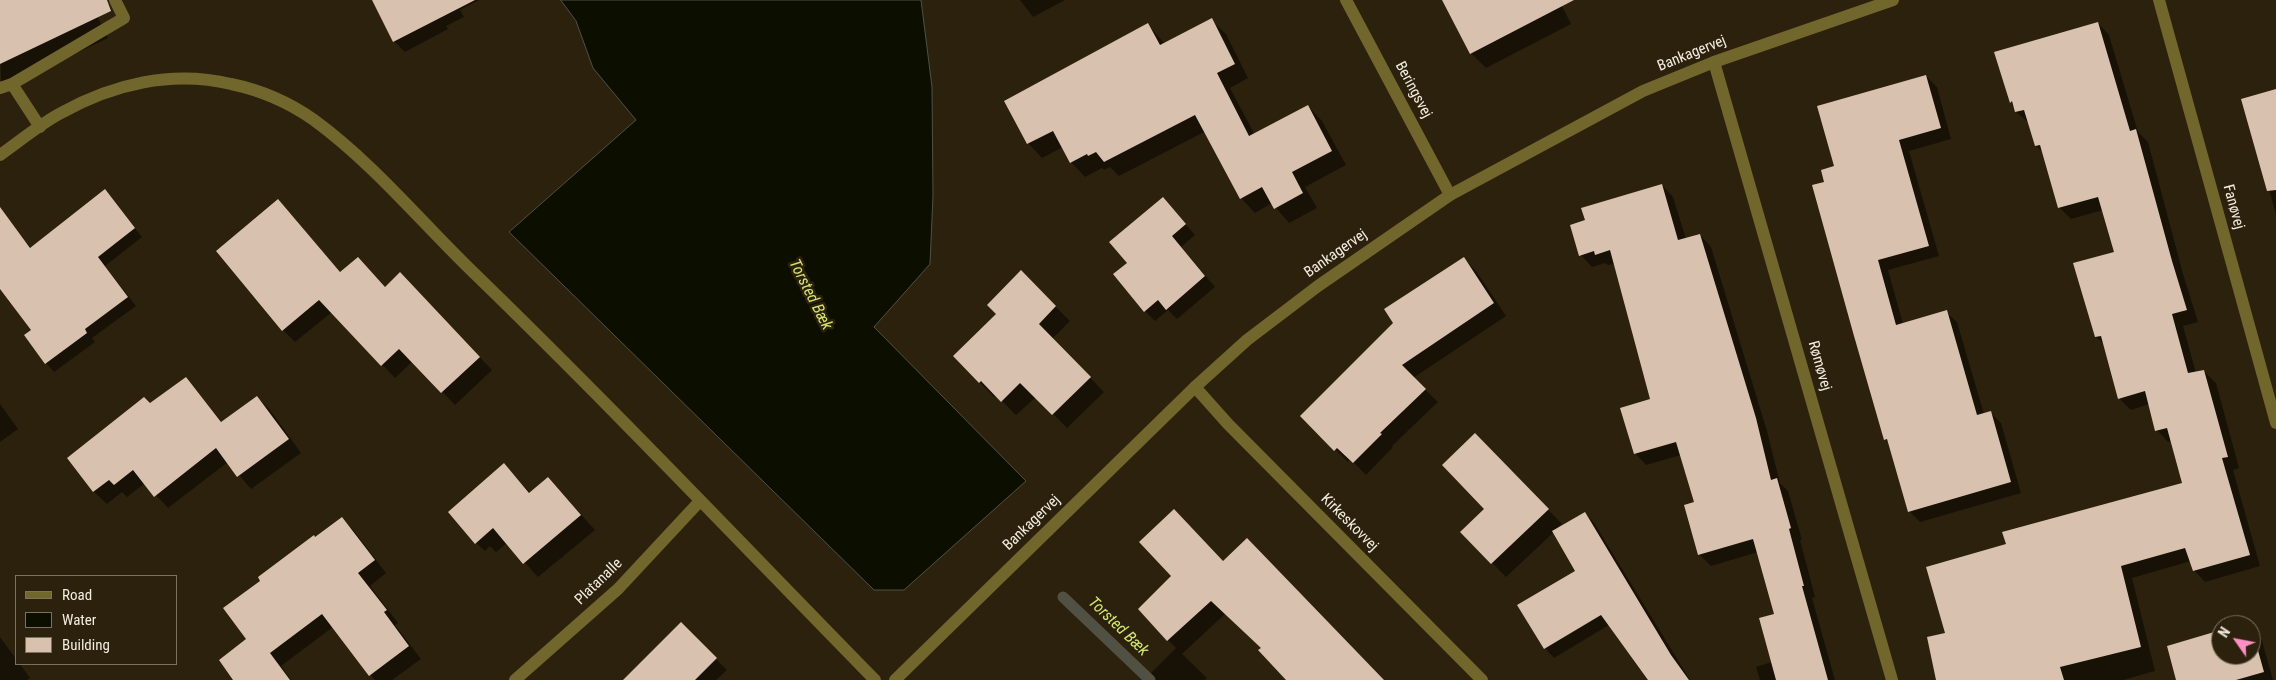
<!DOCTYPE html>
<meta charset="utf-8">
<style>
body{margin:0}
#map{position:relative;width:2276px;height:680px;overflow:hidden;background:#2c210d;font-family:"Roboto Condensed",sans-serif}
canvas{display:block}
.legend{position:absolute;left:15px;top:575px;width:162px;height:90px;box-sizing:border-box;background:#2c210d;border:1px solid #7c7261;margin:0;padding:6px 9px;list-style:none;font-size:15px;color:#f3ecdf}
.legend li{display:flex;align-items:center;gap:10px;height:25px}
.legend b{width:25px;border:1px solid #7c7261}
.north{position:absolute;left:2211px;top:615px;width:50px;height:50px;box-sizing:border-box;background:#2c210d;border:1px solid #7c7261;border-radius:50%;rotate:303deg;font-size:14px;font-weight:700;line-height:20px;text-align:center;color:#f3ecdf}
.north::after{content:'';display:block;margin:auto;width:18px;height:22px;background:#fb8fc5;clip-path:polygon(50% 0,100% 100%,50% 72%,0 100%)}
</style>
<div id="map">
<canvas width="2276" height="680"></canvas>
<ul class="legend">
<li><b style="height:6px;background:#71662c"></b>Road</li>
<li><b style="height:14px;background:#0c0f00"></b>Water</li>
<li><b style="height:14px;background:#d8c2af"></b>Building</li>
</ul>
<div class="north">N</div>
</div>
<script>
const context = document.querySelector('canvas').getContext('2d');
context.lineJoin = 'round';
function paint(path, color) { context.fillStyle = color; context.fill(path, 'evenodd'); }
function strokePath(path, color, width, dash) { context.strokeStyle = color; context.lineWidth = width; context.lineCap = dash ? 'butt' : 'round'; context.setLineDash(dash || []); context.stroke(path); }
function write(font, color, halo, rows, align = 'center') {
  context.font = font + ' "Roboto Condensed",sans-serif'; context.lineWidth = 5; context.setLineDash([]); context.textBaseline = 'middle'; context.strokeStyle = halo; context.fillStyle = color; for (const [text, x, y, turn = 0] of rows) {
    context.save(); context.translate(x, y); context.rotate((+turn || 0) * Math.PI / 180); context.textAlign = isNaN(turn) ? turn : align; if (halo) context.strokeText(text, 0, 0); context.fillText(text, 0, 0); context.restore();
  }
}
const water = new Path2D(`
 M 561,0 L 921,0 L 932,87 L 933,196 L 930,264 L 874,327 L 1026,481 L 904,590 L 874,590 L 509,232 L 636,120 L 593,68 L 576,21 Z`);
paint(water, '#0c0f00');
strokePath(water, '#515143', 1);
paint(new Path2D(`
 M 0,0 L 89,0 L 108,38 L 1,89 Z
 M 373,0 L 479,0 L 460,10 L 464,17 L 446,26 L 448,29 L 405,52 L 394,41 Z
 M 1020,0 L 1065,0 L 1033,17 Z
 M 1443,0 L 1559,0 L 1571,24 L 1486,68 L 1471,53 Z
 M 1211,20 L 1226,34 L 1248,78 L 1230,88 L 1255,135 L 1308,106 L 1322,121 L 1346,165 L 1305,187 L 1317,208 L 1289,223 L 1272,203 L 1255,213 L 1241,198 L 1206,131 L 1119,176 L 1110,167 L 1104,170 L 1102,168 L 1085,177 L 1071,162 L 1063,147 L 1042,158 L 1028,143 L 1148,25 L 1165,44 Z
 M 2098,23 L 2109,35 L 2138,132 L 2148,142 L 2183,274 L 2198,322 L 2183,326 L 2196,373 L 2204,371 L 2216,383 L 2239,468 L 2233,470 L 2260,566 L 2205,582 L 2194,570 L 2191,561 L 2132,578 L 2155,671 L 2123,680 L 1967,680 L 2007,545 L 2183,484 L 2172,441 L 2168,442 L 2157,430 L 2149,404 L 2131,410 L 2119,398 L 2105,345 L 2096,337 L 2115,253 L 2103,210 L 2071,219 L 2059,207 L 2044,153 L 2036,146 L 2029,123 L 2016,112 L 2011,102 Z
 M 1926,76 L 1937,87 L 1951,139 L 1909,151 L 1939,256 L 1888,270 L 1903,324 L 1946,312 L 1957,322 L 1984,414 L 1990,412 L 2001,423 L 2021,493 L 1920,522 L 1909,511 L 1890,444 L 1885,439 L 1825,183 L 1836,167 Z
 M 2276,91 L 2276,214 L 2243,100 Z
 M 1662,185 L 1673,197 L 1686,239 L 1700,235 L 1711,247 L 1767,431 L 1780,483 L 1788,491 L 1802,540 L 1800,540 L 1815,597 L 1812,598 L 1835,680 L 1760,680 L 1756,667 L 1772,662 L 1776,615 L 1758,552 L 1711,566 L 1699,554 L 1696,503 L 1681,455 L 1646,465 L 1635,453 L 1652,399 L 1614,264 L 1608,265 L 1605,263 L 1592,267 L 1581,255 L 1587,221 Z
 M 104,191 L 142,237 L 105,266 L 136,306 L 92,338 L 95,342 L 54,372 L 46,363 L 32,331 L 0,287 L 0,233 L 11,224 L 31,248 Z
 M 1163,199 L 1195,235 L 1181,247 L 1215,287 L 1177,319 L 1168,310 L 1155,321 L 1145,311 L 1128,263 Z
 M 278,200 L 341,273 L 385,288 L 412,287 L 492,370 L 455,405 L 413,361 L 395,378 L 332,312 L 295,342 L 283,330 Z
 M 1464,259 L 1476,271 L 1506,316 L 1413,378 L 1438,402 L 1392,446 L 1393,447 L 1366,475 L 1350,459 L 1348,462 L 1302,416 Z
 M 1021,272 L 1070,321 L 1052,339 L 1104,392 L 1067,428 L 1036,397 L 1016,415 L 996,395 L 994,397 L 955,356 L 998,314 Z
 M 186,379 L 222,422 L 257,397 L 270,410 L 301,453 L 251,489 L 228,462 L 168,508 L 145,483 L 127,497 L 122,492 L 107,504 L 94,492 L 68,458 Z
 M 0,404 L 18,429 L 0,442 Z
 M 1475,435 L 1562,524 L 1557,528 L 1585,513 L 1594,523 L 1690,680 L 1649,680 L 1609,625 L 1554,658 L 1545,648 L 1576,571 L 1554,532 L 1506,577 L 1462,532 L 1485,509 Z
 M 504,464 L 531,494 L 548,478 L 595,530 L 538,577 L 507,543 L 496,552 L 490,546 L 485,551 L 470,537 Z
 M 342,518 L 354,531 L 386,573 L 370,586 L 398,623 L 395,625 L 421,659 L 392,680 L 375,680 L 333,627 L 281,666 L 291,680 L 235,680 L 248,639 L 315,539 Z
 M 1224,562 L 1383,680 L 1288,680 L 1262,648 L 1226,613 L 1182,654 L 1207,678 L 1205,680 L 1156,680 L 1150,674 L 1176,648 L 1139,610 Z
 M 2250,623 L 2260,634 L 2273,680 L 2178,680 L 2221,632 L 2221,655 L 2251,655 L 2251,625 L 2244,625 Z
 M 681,624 L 727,670 L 716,680 L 629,680 Z
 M 0,637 L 16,659 L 16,664 L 20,664 L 30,678 L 27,680 L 0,680 Z`), '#0007');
strokePath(new Path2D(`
 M 1063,597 L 1150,680`), '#515143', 11);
paint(new Path2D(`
 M 0,0 L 107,0 L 111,11 L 0,64 Z
 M 372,0 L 475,0 L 393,42 Z
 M 1442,0 L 1574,0 L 1470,54 Z
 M 1212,18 L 1235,64 L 1217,73 L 1249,136 L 1308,105 L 1332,151 L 1292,172 L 1303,193 L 1274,209 L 1262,187 L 1240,199 L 1195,115 L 1104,162 L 1096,152 L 1088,156 L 1087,154 L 1070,163 L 1053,131 L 1027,144 L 1004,101 L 1148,23 L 1160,45 Z
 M 2098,22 L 2130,131 L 2136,129 L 2172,261 L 2187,310 L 2172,314 L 2188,373 L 2204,370 L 2228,457 L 2222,458 L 2250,555 L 2193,571 L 2185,548 L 2121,566 L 2141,647 L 2060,667 L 2064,680 L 1936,680 L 1927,637 L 1945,633 L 1926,567 L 2006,544 L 2002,532 L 2182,483 L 2167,428 L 2155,431 L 2145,391 L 2118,399 L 2101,336 L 2095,337 L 2073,263 L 2114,252 L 2098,197 L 2058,208 L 2040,145 L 2035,146 L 2024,110 L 2015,112 L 2012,101 L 2010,103 L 1994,52 Z
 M 1926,75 L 1941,128 L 1899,140 L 1929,246 L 1878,260 L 1896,325 L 1947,310 L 1977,415 L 1991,411 L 2011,482 L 1908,512 L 1887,439 L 1884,440 L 1854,336 L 1812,185 L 1824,182 L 1821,170 L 1834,166 L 1817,106 Z
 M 2276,89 L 2276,190 L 2267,191 L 2241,99 Z
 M 1662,184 L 1678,240 L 1700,234 L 1756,418 L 1771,480 L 1777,478 L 1791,528 L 1789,529 L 1804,586 L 1802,586 L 1828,680 L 1776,680 L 1759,618 L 1774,614 L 1753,539 L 1698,555 L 1684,505 L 1694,502 L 1676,442 L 1634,454 L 1620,408 L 1650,399 L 1610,250 L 1595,255 L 1594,251 L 1579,256 L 1570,225 L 1585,220 L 1581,208 Z
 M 105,189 L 135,228 L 98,257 L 128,297 L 85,329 L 87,333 L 45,364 L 24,335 L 31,330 L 0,289 L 0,207 L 30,248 Z
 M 1163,197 L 1186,224 L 1172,236 L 1205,276 L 1166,310 L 1158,300 L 1144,312 L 1113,274 L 1127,263 L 1109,242 Z
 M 278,199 L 340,272 L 358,257 L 385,287 L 400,272 L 480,357 L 441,393 L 399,349 L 381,366 L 319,300 L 282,331 L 216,251 Z
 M 1464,257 L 1494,303 L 1402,365 L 1426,389 L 1380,433 L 1382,434 L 1353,463 L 1337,448 L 1334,451 L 1300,416 L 1393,323 L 1384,309 Z
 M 1021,270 L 1056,306 L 1039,324 L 1091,377 L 1052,415 L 1020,383 L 1001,402 L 981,381 L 979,383 L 953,356 L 996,314 L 987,305 Z
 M 186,377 L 221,422 L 257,396 L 289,439 L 237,477 L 216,448 L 154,497 L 133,470 L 114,485 L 109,480 L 93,492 L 67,458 L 144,397 L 150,403 Z
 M 1475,433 L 1549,509 L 1491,564 L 1460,532 L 1484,509 L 1442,465 Z
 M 504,463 L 529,493 L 548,477 L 581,515 L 523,564 L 493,528 L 475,544 L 448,512 Z
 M 1174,509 L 1223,561 L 1247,538 L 1384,680 L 1286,680 L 1258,650 L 1261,648 L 1211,601 L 1167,641 L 1138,609 L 1171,576 L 1139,542 Z
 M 1585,512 L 1671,655 L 1689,680 L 1648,680 L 1601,615 L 1544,649 L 1517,605 L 1575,571 L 1552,531 Z
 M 342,517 L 375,560 L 358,573 L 387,610 L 384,612 L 409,646 L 369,676 L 322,614 L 270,653 L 290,680 L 233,680 L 219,660 L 246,639 L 223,608 L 260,581 L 258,577 L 314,535 L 315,537 Z
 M 681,622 L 717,658 L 695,680 L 623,680 Z
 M 2250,622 L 2264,672 L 2236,680 L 2176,680 L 2167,646 L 2221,630 L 2221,655 L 2251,655 L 2251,625 L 2239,625 Z`), '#d8c2af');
strokePath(new Path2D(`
 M 12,84 L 40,127
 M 0,88 L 12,84 L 124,18 L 115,0`), '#71662c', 12);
strokePath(new Path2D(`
 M 1346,0 L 1450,195
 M 2159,0 L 2276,423
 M 1714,62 L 1892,680
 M 1195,387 L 1228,424 L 1482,680
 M 515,680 L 618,589 L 700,501`), '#71662c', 12);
strokePath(new Path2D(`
 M 0,155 C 20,141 40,124 61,113 C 113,84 172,70 231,84 C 260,90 290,103 314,120 C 374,164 422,223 475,274 C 611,406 742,544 875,680
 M 895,680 L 1195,387 L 1247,340 L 1318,286 L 1450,195 L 1643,91 L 1714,62 L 1893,0`), '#71662c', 12);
write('15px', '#f3ecdf', '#2c210d', [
 ["Bankagervej",1692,54,-22],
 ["Beringsvej",1413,90,62],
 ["Fanøvej",2233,207,75],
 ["Bankagervej",1336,254,-35],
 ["Rømøvej",1819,366,74],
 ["Bankagervej",1032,523,-44],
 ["Kirkeskovvej",1349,523,45],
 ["Platanalle",599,582,-44]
]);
write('italic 16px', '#d3e770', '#2c210d', [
 ["Torsted Bæk",810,295,63],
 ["Torsted Bæk",1118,627,44]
]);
</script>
